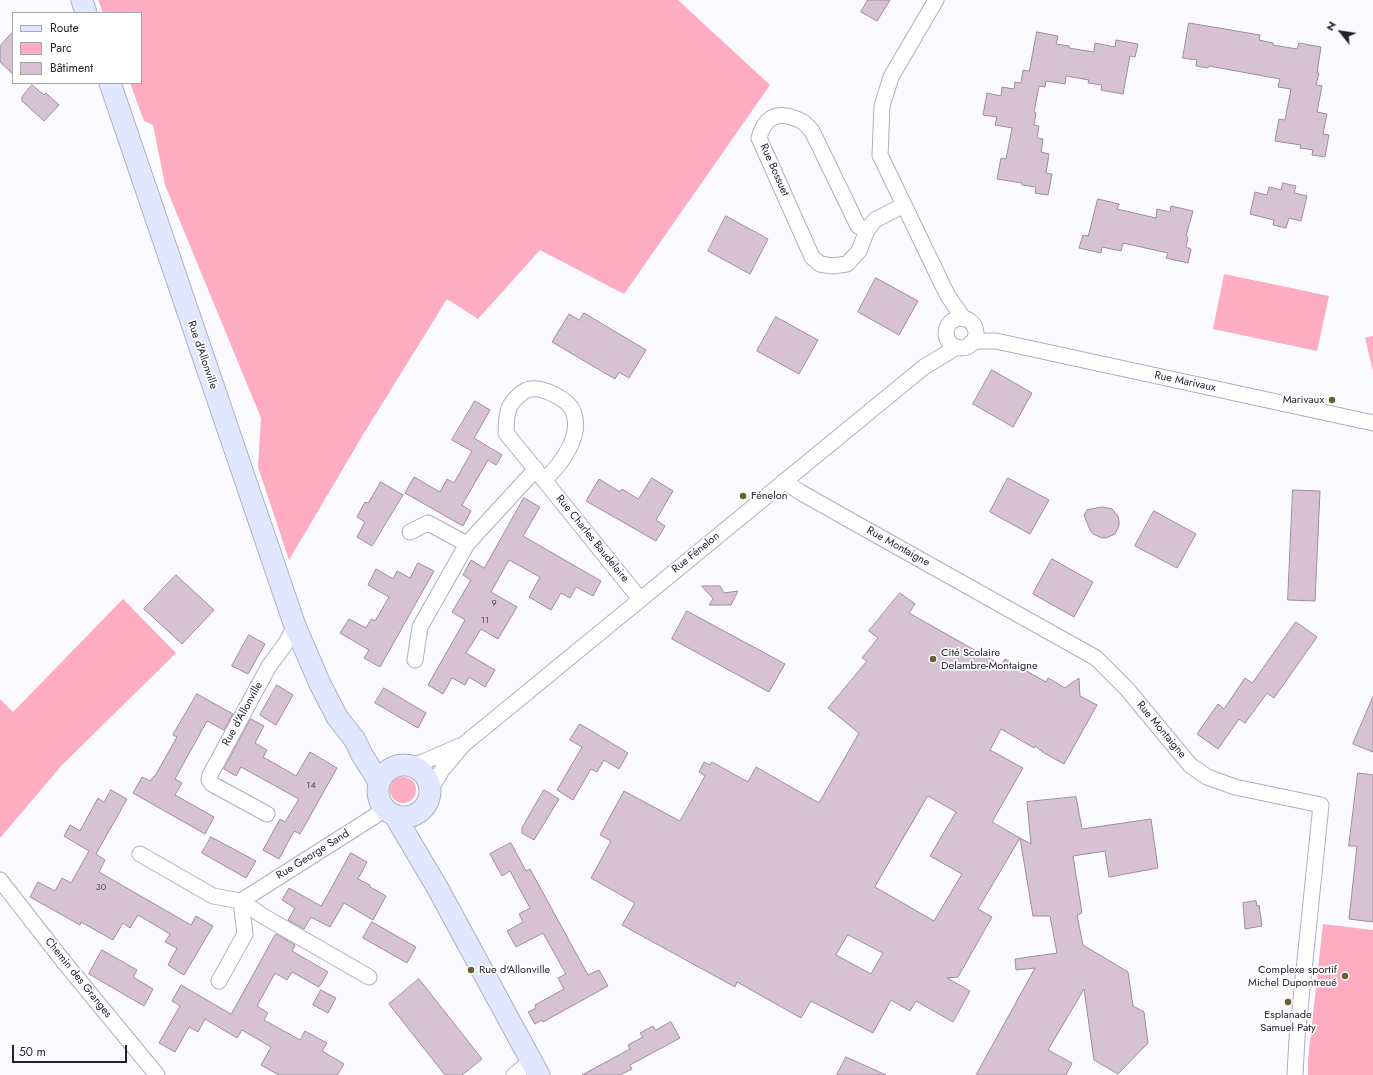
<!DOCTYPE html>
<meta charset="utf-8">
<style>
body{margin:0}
#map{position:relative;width:1373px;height:1075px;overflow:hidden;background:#fbfaff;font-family:Jost,sans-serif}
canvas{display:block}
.legend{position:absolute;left:12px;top:12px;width:130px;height:72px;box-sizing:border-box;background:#fff;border:1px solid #a7a6aa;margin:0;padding:5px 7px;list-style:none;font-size:12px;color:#23212a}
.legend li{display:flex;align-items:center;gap:8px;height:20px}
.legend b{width:20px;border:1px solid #a7a6aa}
.north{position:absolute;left:1321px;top:12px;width:40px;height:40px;-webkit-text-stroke:3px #fff;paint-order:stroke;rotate:300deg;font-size:11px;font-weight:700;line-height:16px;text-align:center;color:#23212a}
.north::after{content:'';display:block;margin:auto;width:14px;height:18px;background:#23212a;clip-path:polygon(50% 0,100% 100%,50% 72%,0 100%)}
.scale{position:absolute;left:12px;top:1045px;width:115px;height:18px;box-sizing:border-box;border:2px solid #23212a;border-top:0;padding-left:5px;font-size:12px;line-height:14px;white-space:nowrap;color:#23212a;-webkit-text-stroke:3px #fff;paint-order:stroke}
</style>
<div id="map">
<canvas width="1373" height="1075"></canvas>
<ul class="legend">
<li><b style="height:5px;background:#dfe8fe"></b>Route</li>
<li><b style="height:11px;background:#feacc1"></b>Parc</li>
<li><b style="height:11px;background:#d6c2d3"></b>Bâtiment</li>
</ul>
<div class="north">N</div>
<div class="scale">50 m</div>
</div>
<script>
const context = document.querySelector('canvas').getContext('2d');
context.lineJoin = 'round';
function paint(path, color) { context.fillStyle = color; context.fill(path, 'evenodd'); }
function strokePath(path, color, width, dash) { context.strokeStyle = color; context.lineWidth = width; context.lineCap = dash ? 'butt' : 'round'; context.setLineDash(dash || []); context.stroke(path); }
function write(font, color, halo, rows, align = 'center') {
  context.font = font + ' Jost,sans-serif'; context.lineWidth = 3.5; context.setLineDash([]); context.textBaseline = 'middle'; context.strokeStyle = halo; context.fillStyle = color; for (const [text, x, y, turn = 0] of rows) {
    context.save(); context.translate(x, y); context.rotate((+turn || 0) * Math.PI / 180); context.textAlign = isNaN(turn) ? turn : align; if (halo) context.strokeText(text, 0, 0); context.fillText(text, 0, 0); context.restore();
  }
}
paint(new Path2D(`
 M 98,0 L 678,0 L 770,85 L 624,294 L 540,250 L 478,319 L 447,299 L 364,433 L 289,560 L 258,467 L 261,418 L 165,185 L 153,125 L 144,121 L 130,83 L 141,83 L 141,13 L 103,13 Z
 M 1224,274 L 1329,296 L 1317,351 L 1213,329 Z
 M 1373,336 L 1373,371 L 1365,338 Z
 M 123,599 L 176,653 L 62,765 L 0,838 L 0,699 L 13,712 Z
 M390 790a13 13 0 1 1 26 0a13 13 0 1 1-26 0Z
 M 1323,924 L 1373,930 L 1373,1075 L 1308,1075 L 1308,1060 Z`), '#feacc1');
const building = new Path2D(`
 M 868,0 L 890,0 L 877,21 L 861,12 Z
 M 1189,23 L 1260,35 L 1259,40 L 1273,43 L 1273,45 L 1297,49 L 1299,43 L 1321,47 L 1317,73 L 1319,73 L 1316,85 L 1322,86 L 1317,112 L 1327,114 L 1323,134 L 1329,135 L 1325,157 L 1312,155 L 1313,150 L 1300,148 L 1301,145 L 1275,141 L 1279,119 L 1285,120 L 1291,89 L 1278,87 L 1280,79 L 1209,66 L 1208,68 L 1196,66 L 1197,60 L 1183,58 Z
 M 13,32 L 13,74 L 0,62 L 0,46 Z
 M 1037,32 L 1058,36 L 1056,44 L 1069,46 L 1069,48 L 1094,52 L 1095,43 L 1115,47 L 1116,40 L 1138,44 L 1135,57 L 1130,56 L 1123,94 L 1101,90 L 1102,85 L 1088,83 L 1089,80 L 1066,76 L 1065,84 L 1046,81 L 1045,87 L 1039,86 L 1034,112 L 1036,113 L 1034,125 L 1039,126 L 1037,138 L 1043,139 L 1041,152 L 1049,154 L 1046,173 L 1052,174 L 1048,195 L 1035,193 L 1036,187 L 1022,185 L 1022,183 L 997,179 L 1001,158 L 1006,159 L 1012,128 L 995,125 L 997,117 L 983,115 L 987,93 L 1001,96 L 1002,87 L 1014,89 L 1015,82 L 1021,83 L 1023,70 L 1029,71 Z
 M 32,85 L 44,95 L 46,93 L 59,105 L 44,121 L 22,101 L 22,97 Z
 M 1283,183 L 1296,186 L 1294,193 L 1307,196 L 1301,221 L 1289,218 L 1286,228 L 1273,225 L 1274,220 L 1250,214 L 1255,192 L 1267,195 L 1269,187 L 1281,190 Z
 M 1098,199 L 1119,204 L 1117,209 L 1156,218 L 1157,209 L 1170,212 L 1171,206 L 1193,211 L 1186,236 L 1188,237 L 1186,247 L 1191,249 L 1188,263 L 1166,258 L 1168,253 L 1123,243 L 1121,251 L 1102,247 L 1101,253 L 1079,248 L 1083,235 L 1088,236 Z
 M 726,216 L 768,239 L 750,274 L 708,251 Z
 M 876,278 L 918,301 L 899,335 L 858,312 Z
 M 584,313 L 646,350 L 629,378 L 619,372 L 615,379 L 552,342 L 569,314 L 579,320 Z
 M 776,317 L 818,340 L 799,374 L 757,351 Z
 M 992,370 L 1032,393 L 1013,427 L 973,404 Z
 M 475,401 L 490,410 L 474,438 L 502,455 L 496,465 L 488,460 L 462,505 L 471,511 L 463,526 L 405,493 L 414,477 L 440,492 L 447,479 L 454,483 L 472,451 L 452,440 Z
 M 652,478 L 673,491 L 656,520 L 665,526 L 656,541 L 586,501 L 599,479 L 620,492 L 622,489 L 638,499 Z
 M 1008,478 L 1049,500 L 1030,534 L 990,512 Z
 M 381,482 L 403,495 L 372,546 L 357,537 L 365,522 L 357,517 L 365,502 L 368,503 Z
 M 1293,490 L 1320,491 L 1315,601 L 1288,600 Z
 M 524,498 L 540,507 L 523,536 L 601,581 L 593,596 L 576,587 L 570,598 L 561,593 L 551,610 L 529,597 L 540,577 L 509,560 L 491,592 L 517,607 L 498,639 L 481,629 L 466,653 L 495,670 L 485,687 L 469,677 L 465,685 L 452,678 L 443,694 L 428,685 L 465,620 L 452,612 L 471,580 L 463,575 L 471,560 L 484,568 Z
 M 1103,507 L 1112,509 L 1118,516 L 1119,521 L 1119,526 L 1115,534 L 1106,538 L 1102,538 L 1093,534 L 1090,530 L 1084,515 L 1087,510 Z
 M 1154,511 L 1196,534 L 1177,568 L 1135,546 Z
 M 1052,559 L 1093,582 L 1074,617 L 1033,594 Z
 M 418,563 L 434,571 L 380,667 L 364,658 L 369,650 L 340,633 L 349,619 L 366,628 L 371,619 L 375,621 L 389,597 L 368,585 L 376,569 L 393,579 L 397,571 L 410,578 Z
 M 176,575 L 214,610 L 182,644 L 144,609 Z
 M 702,586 L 720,586 L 724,593 L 738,591 L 731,605 L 709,605 L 713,599 Z
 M 900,593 L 915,604 L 909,613 L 1001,665 L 1005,659 L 1046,682 L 1048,678 L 1065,688 L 1079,678 L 1080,696 L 1097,705 L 1064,764 L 1044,753 L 1035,746 L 1034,748 L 1001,729 L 990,750 L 1023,768 L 992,822 L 1020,838 L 978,909 L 992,917 L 958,977 L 947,978 L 970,991 L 953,1022 L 916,1001 L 910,1011 L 891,1000 L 873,1033 L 811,1001 L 801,1018 L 737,982 L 735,987 L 622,925 L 635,903 L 591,878 L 611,841 L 600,835 L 624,791 L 680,821 L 705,776 L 699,772 L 704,762 L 710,765 L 712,762 L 748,782 L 756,767 L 819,803 L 859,733 L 828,708 L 867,661 L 862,658 L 878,638 L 869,631 ZM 928,796 L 956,812 L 930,856 L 962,874 L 934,921 L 875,887 ZM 848,935 L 883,953 L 871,974 L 836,955 Z
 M 687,611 L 785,664 L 769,692 L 672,639 Z
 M 1296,622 L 1317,637 L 1274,698 L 1267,693 L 1245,723 L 1239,719 L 1218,749 L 1197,734 L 1218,704 L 1224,709 L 1245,678 L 1252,683 Z
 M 249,635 L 265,644 L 248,674 L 232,666 Z
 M 277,685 L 293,695 L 276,725 L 260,715 Z
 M 384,688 L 426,713 L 418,728 L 375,703 Z
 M 197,694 L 233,714 L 224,730 L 207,721 L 175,779 L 182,783 L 175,795 L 214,817 L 205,834 L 133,793 L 142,777 L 150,781 L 154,776 L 155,776 L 177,737 L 173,735 Z
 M 1373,697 L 1373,752 L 1353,744 Z
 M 251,719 L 264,726 L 255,743 L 267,750 L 263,757 L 279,766 L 296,776 L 310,752 L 337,768 L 300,834 L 294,831 L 279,859 L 263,850 L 280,819 L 285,822 L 299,799 L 241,767 L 236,776 L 224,769 Z
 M 580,724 L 628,753 L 619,769 L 604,760 L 597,772 L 591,769 L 573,800 L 557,790 L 582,747 L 570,740 Z
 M 1358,773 L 1373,775 L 1373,922 L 1349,919 L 1357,846 L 1349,846 Z
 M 111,790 L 127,799 L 96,854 L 105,860 L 99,872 L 191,925 L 196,916 L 213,926 L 184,975 L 168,965 L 177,948 L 165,942 L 170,934 L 138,915 L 130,928 L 123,923 L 113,940 L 81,922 L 80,925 L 30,897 L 38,882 L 55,891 L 62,878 L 71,883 L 89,851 L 64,836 L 70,825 L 80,831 L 98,798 L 104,802 Z
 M 544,790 L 559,799 L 534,840 L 522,833 L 522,828 Z
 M 1076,797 L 1082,829 L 1151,819 L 1158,868 L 1109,877 L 1105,851 L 1073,856 L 1082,913 L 1077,915 L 1083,945 L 1128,972 L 1133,1006 L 1144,1012 L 1148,1043 L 1118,1074 L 1094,1060 L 1084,989 L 1048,1050 L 1072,1063 L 1066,1075 L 976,1075 L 1035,968 L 1016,970 L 1015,959 L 1057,953 L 1050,916 L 1033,916 L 1020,838 L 1031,844 L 1027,802 Z
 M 211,837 L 256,861 L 246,878 L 202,853 Z
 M 511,843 L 526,871 L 530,869 L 588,975 L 599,970 L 608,986 L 543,1022 L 542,1020 L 535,1024 L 528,1012 L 536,1008 L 535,1005 L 564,989 L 558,978 L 566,974 L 543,933 L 516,947 L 507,931 L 523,922 L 519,914 L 530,908 L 510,871 L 502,876 L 490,854 Z
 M 351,853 L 367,862 L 358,879 L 370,885 L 370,887 L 386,896 L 373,920 L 344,903 L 330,927 L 311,917 L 304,929 L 288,920 L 295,908 L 282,900 L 289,888 L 321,906 Z
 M 1256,901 L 1257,906 L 1259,905 L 1262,926 L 1245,929 L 1243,903 Z
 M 372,922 L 416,947 L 407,963 L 363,938 Z
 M 276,934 L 295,945 L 292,951 L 328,972 L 319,987 L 292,972 L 287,980 L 275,973 L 257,1006 L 268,1013 L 264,1020 L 300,1040 L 305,1031 L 327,1043 L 322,1051 L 344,1064 L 337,1075 L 279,1075 L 261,1065 L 271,1047 L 242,1030 L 237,1038 L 205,1019 L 198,1032 L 189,1027 L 175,1052 L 159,1043 L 180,1006 L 172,1001 L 181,985 L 231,1014 Z
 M 102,950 L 137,970 L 133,977 L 153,989 L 144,1006 L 89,974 Z
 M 419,979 L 482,1059 L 462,1075 L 445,1075 L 389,1004 Z
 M 321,990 L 336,998 L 328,1013 L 313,1005 Z
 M 671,1022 L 680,1038 L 630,1065 L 632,1069 L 620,1075 L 582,1075 L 630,1049 L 628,1045 L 643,1037 L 640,1033 L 653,1026 L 655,1030 Z
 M 846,1057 L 886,1075 L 837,1075 Z`);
paint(building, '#d6c2d3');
strokePath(building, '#9f8c9d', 1);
const minor = new Path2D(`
 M 936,0 L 891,77 L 882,106 L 880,155 L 942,284 L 948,296 L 964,319
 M 867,230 L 858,226 L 812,131 C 809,128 806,124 803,122 C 800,120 797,119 794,118 C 775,111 764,119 759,138 L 812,257 L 820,264 L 832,266 L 847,264 L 859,251 L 867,230 L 875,220 L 904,205
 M946 333a15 15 0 1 1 30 0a15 15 0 1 1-30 0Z
 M 971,343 L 978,341 L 996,341 L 1373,423
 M 544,480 C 562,464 583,435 573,411 C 568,399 543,387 531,389 C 523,390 514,399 510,406 C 506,414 506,425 506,433 L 640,599
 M 784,481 L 800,492 L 846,518 L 1096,658 L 1127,689 L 1190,765 L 1207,777 L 1235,787 L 1321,805 L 1297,1038 L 1295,1075
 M 410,532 L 428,523 L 467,544
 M 415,660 L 420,627 L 467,544 L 536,469
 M 411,766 L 423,762 L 460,746
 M 430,790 L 442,770 L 463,745 L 924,367 L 957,347
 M 267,814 L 212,784 L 209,780 L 210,775 L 269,666 L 286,643 L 295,626
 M 140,854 L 213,896 L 241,901 L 375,816 L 384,808
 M 0,880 L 64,962 L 157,1075
 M 241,901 L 263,916 L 369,977
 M 219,981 L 245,934 L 241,901
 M 514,1075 L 531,1061`);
const secondary = new Path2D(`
 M 82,0 L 86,13
 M 110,83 L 295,626 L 320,684 L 337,717 L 355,740 L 362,755 L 375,775 L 379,783
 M378 791a26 26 0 1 1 52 0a26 26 0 1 1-52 0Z
 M 395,816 L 437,887 L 539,1075`);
strokePath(minor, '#b2acc3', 17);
strokePath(secondary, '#b2acc3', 23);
strokePath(minor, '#fff', 15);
strokePath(secondary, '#dfe8fe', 21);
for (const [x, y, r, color] of [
 [1332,400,4,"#6a602c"],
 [743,496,4,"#6a602c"],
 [933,659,4,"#6a602c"],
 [471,970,4,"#6a602c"],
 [1345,976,4,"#6a602c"],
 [1288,1002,4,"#6a602c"]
]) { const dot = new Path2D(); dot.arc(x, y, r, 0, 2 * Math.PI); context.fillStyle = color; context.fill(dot); strokePath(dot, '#fff', 1.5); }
write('9px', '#504954', null, [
 ["9",494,604],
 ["11",485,621],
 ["14",311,786],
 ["30",101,888]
]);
write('11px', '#23212a', '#fff', [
 ["Rue Bossuet",774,170,66],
 ["Rue d'Allonville",202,355,71],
 ["Rue Marivaux",1185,382,12],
 ["Rue Charles Baudelaire",592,539,51],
 ["Rue Montaigne",898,547,29],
 ["Rue Fénelon",696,553,-39],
 ["Rue d'Allonville",243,714,-61],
 ["Rue Montaigne",1161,730,50],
 ["Rue George Sand",313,855,-32],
 ["Chemin des Granges",78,978,51]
]);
write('11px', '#23212a', '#fff', [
 ["Marivaux",1324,400,"right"],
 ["Fénelon",751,496],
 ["Cité Scolaire",941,653],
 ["Delambre-Montaigne",941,666],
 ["Rue d'Allonville",479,970],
 ["Complexe sportif",1337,970,"right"],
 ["Michel Dupontreué",1337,983,"right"],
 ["Esplanade",1288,1015,"center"],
 ["Samuel Paty",1288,1028,"center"]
], 'left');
</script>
